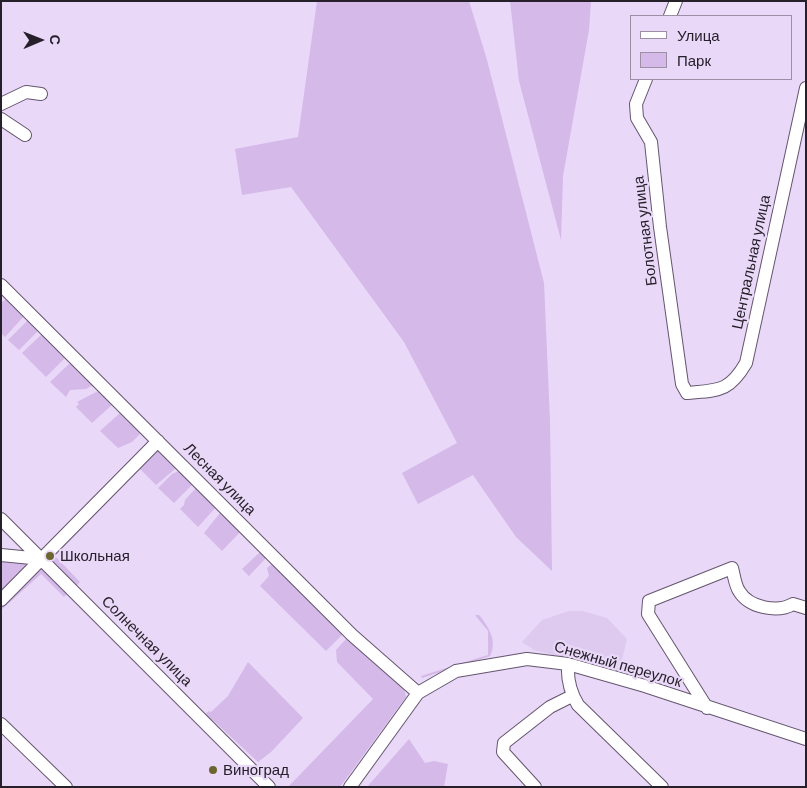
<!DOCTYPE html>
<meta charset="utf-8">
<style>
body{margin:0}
#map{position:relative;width:807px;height:788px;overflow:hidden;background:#e9d8f7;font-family:Barlow,sans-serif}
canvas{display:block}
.frame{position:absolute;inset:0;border:2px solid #26202b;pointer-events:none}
.legend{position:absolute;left:630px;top:15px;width:162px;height:65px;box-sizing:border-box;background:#e9d8f7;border:1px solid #9b8ea5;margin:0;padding:6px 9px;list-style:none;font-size:15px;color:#26202b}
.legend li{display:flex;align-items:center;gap:10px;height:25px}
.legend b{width:25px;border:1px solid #9b8ea5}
.north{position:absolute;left:15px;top:15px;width:50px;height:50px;-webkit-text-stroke:4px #e9d8f7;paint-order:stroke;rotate:89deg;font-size:14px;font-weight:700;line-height:20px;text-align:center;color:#26202b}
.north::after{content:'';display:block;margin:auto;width:18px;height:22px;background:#26202b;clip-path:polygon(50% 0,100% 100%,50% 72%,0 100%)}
</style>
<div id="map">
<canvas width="807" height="788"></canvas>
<div class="frame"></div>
<ul class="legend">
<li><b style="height:6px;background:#fff"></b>Улица</li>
<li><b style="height:14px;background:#d4b9e9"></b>Парк</li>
</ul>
<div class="north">С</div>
</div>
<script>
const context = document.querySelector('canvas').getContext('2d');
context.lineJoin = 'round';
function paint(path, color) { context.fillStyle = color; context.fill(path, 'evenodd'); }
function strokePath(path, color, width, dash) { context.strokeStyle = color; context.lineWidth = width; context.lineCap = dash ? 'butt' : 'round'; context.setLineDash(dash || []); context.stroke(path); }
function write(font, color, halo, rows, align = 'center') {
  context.font = font + ' Barlow,sans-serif'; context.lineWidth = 4.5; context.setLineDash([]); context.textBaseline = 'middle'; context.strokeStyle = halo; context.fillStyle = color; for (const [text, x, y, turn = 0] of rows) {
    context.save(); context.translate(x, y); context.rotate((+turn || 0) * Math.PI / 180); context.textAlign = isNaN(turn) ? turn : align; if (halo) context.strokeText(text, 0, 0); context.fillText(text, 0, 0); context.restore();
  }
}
paint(new Path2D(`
 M 569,611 L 582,611 L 607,618 L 627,639 L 619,672 L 534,650 L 522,642 L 542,620 Z`), '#decaef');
paint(new Path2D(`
 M 317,1 L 469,1 L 487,60 L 544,283 L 550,421 L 552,571 L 516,537 L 473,475 L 418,504 L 402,473 L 457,443 L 404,342 L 291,187 L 242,195 L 235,149 L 298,137 Z
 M 510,1 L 591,1 L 589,30 L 563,176 L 561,240 L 519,81 Z
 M 6,299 L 24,316 L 5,337 L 1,333 L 1,303 Z
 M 28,320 L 39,330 L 19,350 L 8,340 Z
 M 42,334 L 66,357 L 46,377 L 22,353 Z
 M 69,364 L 73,364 L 95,384 L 86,389 L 70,390 L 66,397 L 50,382 Z
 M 100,390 L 113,404 L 92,423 L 76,407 L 79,404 L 77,402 Z
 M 121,412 L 141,431 L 140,434 L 132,442 L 118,448 L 100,431 Z
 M 158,448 L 176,467 L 175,469 L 156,485 L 140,469 L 55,556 L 80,582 L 76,586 L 52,563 L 53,554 Z
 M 181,470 L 192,482 L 192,485 L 174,503 L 158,488 L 172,474 Z
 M 196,488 L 217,506 L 198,527 L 180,509 L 184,505 L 185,500 Z
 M 224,512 L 242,530 L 222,551 L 204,533 L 220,513 Z
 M 260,552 L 266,558 L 249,576 L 242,569 Z
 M 1,558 L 17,559 L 29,567 L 1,595 Z
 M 273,563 L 343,634 L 326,651 L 260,586 L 269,576 L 267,568 Z
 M 38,569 L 42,569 L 67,594 L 64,597 L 41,574 L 1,610 L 1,604 Z
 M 475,615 L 479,615 C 488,626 498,641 490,656 L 422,678 L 421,676 L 488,655 L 488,631 Z
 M 348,637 L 404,689 L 406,697 L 340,787 L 288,787 L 373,699 L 337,662 L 336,650 Z
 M 248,662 L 303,718 L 271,752 L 258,762 L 215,722 L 204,715 L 209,711 L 211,712 L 228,696 Z
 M 409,739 L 425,763 L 434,761 L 448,764 L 444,787 L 367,787 Z`), '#d4b9e9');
const minor = new Path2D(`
 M 670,16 L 676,1
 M 646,79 L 636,104 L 637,118 L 651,142 L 660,227 L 682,384 L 687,393 C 719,390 729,392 746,363 L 806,88
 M 1,104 L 26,92 L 41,94
 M 1,119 L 25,135
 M 1,285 L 352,635 L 418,693
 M 1,519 L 269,787
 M 1,555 L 42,559
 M 1,600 L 158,441
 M 568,664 C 567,679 570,692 578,705 L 662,787
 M 707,708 L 648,614 L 649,601 L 732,568 C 734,575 735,585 739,591 C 749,608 778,613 793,604 L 806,608
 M 1,724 L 66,787
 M 350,787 L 418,693 L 456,671 L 527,659 L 568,664 L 645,686 L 806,739
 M 535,787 L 503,752 L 504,743 L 550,707 L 572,696`);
strokePath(minor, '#64556f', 14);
strokePath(minor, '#fff', 12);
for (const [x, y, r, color] of [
 [50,556,5,"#6d6531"],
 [213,770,5,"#6d6531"]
]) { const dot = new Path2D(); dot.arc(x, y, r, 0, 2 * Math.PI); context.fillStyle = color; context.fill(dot); strokePath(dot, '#e9d8f7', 2); }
write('15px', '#26202b', '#e9d8f7', [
 ["Болотная улица",645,231,-97],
 ["Центральная улица",751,262,-78],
 ["Лесная улица",220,479,45],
 ["Солнечная улица",147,641,45],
 ["Снежный переулок",618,664,16]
]);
write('15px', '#26202b', '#e9d8f7', [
 ["Школьная",60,556],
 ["Виноград",223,770]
], 'left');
</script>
